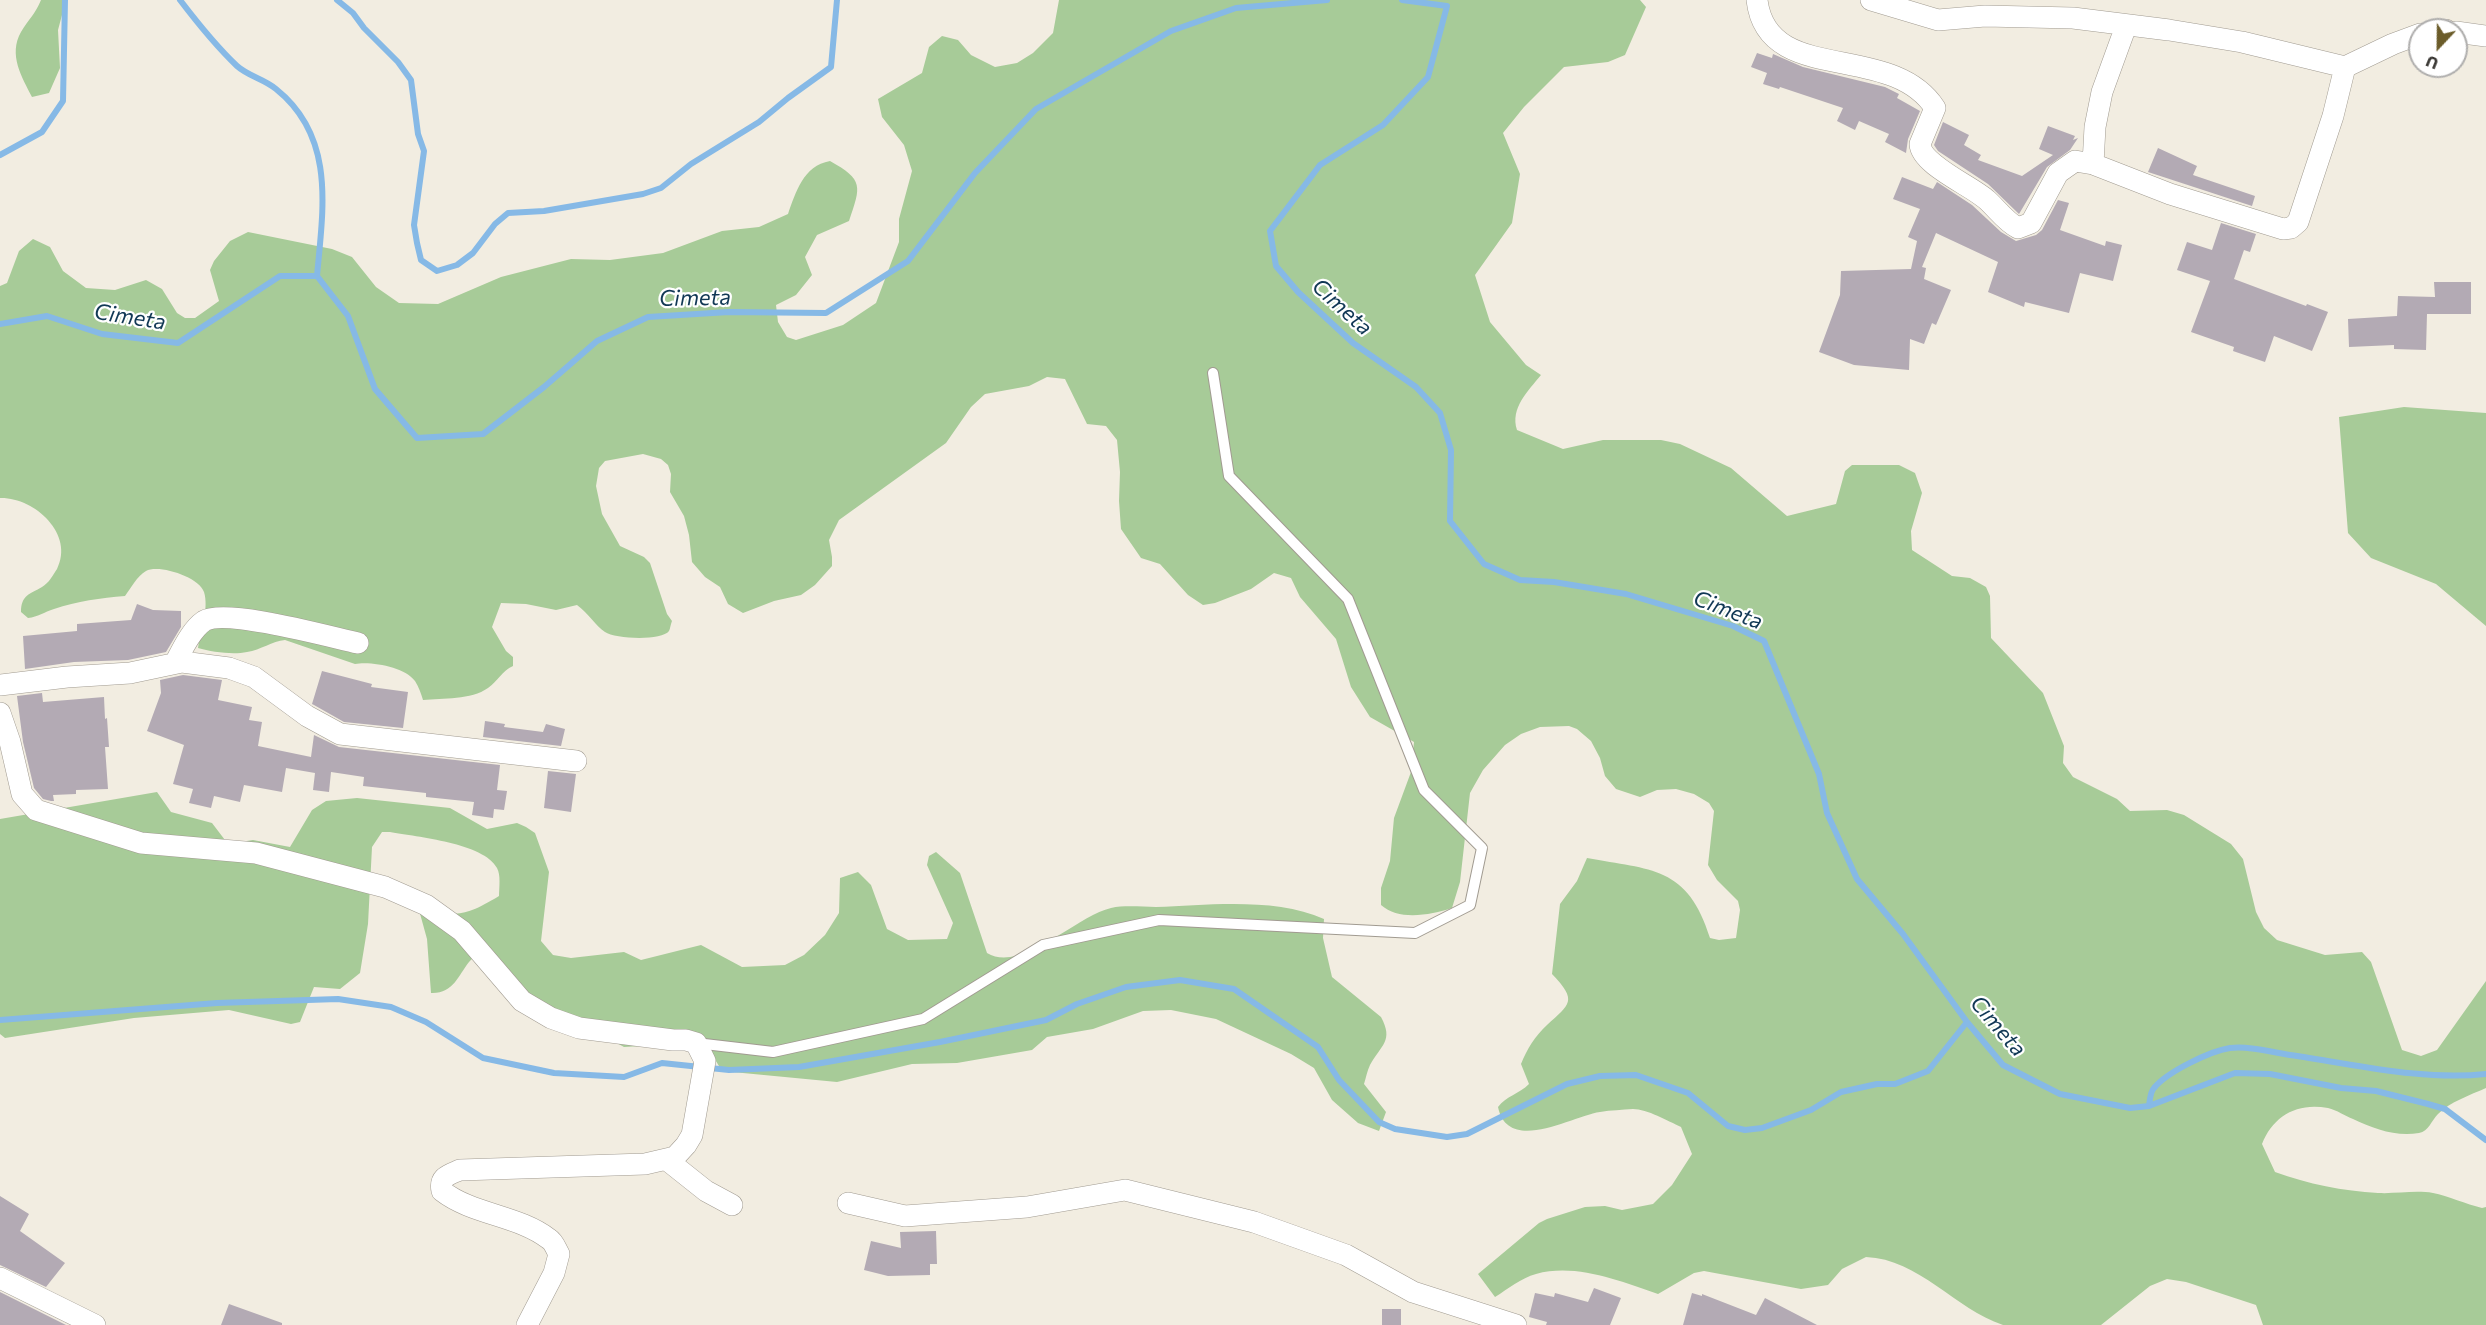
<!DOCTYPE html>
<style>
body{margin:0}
#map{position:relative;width:2486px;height:1325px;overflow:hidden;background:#f2ede1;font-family:Commissioner,sans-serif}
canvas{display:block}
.north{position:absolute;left:2408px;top:18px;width:60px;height:60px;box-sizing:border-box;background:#fff;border:2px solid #afaead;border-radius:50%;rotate:202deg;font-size:16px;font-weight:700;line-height:24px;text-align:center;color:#373531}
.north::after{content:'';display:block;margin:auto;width:21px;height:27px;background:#6b5c2a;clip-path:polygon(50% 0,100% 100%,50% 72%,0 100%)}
</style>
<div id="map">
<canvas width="2486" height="1325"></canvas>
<div class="north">U</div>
</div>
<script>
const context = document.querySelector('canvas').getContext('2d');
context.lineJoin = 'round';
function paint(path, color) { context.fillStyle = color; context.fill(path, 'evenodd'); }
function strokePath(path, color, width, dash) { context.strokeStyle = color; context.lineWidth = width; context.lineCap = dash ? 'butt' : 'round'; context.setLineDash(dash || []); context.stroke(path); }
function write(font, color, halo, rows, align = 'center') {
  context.font = font + ' Commissioner,sans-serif'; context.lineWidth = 4.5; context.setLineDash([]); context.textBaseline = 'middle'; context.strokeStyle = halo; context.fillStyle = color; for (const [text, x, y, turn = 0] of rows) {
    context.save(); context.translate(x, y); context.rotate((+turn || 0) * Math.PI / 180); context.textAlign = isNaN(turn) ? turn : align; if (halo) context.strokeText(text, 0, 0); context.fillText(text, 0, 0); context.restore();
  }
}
paint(new Path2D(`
 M 41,0 L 66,0 L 58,30 L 60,68 L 49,93 L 32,97 C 22,77 8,55 21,32 C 28,20 36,13 41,0 Z
 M 1059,0 L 1640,0 L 1646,7 L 1625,55 L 1608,62 L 1564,67 L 1524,107 L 1503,133 L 1520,174 L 1512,223 L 1475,275 L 1490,322 L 1526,365 L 1541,375 C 1528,391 1510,408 1517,430 L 1563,449 L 1603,440 L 1661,440 L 1680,444 L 1731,468 L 1787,516 L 1836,504 L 1845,471 L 1852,465 L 1899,465 L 1915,473 L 1922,493 L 1911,531 L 1912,550 L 1952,576 L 1970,578 L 1986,587 L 1990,596 L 1991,638 L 2043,693 L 2064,746 L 2063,763 L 2073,777 L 2117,799 L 2130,811 L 2167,810 L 2184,815 L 2231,844 L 2243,859 L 2256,912 L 2264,928 L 2277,940 L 2325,955 L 2362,952 L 2371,962 L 2402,1050 L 2421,1056 L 2437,1050 L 2486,981 L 2486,1088 C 2470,1095 2450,1102 2438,1114 C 2431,1121 2429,1131 2419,1133 C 2396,1137 2374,1129 2353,1119 C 2345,1116 2337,1110 2328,1108 C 2297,1102 2273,1116 2262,1144 L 2275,1172 C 2308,1184 2343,1191 2378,1193 C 2396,1194 2415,1190 2433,1193 C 2448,1196 2466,1204 2482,1208 L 2486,1207 L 2486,1325 L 2263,1325 L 2256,1305 L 2186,1282 L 2167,1279 L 2150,1286 L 2101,1325 L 2003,1325 C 1955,1309 1919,1259 1866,1257 L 1842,1269 L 1828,1285 L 1801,1289 L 1704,1271 L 1694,1273 L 1658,1294 C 1620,1281 1576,1263 1536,1274 C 1521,1278 1508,1289 1495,1297 L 1478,1274 L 1539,1223 L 1547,1219 L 1585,1207 L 1605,1206 L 1622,1210 L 1653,1204 L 1672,1185 L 1692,1154 L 1681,1127 C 1668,1121 1647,1109 1633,1109 C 1622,1110 1611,1110 1600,1112 C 1572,1116 1508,1155 1498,1107 C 1506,1096 1519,1094 1529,1084 L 1521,1064 C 1527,1049 1535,1036 1547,1025 C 1570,1004 1578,1001 1552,974 L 1560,904 L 1577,881 L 1587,858 C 1651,870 1688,866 1710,938 L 1719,940 L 1736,938 L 1740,910 L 1738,901 L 1717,880 L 1708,865 L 1714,811 L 1709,803 L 1694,794 L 1676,789 L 1657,790 L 1640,797 L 1616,789 L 1605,776 L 1600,758 L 1591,741 L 1577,729 L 1569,726 L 1540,727 L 1521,734 L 1505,745 L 1483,770 L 1470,793 L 1460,882 L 1452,908 C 1430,915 1399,921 1381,905 L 1381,888 L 1390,861 L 1394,818 L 1411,772 L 1414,742 L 1370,717 L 1351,687 L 1336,639 L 1300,597 L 1291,578 L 1274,573 L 1251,589 L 1215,603 L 1203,605 L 1188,595 L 1160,564 L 1141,558 L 1121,529 L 1119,501 L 1120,472 L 1117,440 L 1106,426 L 1087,424 L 1065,379 L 1047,377 L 1029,386 L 985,394 L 971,407 L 946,443 L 839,520 L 829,540 L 832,557 L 832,566 L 815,585 L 801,595 L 774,601 L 743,613 L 728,604 L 720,587 L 705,577 L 692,562 L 689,535 L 684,516 L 670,492 L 671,474 L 668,465 L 661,459 L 643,454 L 605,461 L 599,468 L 596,486 L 602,514 L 620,546 L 644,557 L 650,563 L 667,614 L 672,621 C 671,623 670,629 669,631 C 662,641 615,639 605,632 C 596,626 588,613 577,605 L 556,610 L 526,604 L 501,603 L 492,627 L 506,651 L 513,657 L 513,666 C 502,671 498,681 488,688 C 471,700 443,698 423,700 C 421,694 419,687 415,681 C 405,667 371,661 355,664 L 285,640 C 272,641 261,650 247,652 C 233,655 212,652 198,648 C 201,631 209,608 204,592 C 199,577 159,564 146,571 C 137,576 131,588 125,596 C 101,598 77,601 54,609 C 44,612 38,617 28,618 L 21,612 C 21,595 30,594 42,587 C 49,583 53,575 57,569 C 75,534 34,497 0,498 L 0,286 L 7,283 L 19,251 L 33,239 L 50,247 L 63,271 L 86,288 L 115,290 L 146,280 L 162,289 L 177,313 L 185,318 L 195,318 L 219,301 L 210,270 L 214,261 L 230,241 L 248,232 L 332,249 L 352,257 L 376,287 L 399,303 L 438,304 L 501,277 L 571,259 L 610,260 L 663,253 L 722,231 L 759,227 L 788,214 C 796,192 803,166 830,161 C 864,180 861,186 849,221 L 817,235 L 805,257 L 812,275 L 796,295 L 776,305 L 778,322 L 787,337 L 796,340 L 843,325 L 876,303 L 899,242 L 899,219 L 912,171 L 904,145 L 882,117 L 878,99 L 922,73 L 929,47 L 942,36 L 958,40 L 971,55 L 995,67 L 1017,63 L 1033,53 L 1053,33 Z
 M 2404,407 L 2486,413 L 2486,626 L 2436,584 L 2371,558 L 2348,533 L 2339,417 Z
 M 157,792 L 171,812 L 212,823 L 228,844 L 253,840 L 290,847 L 312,810 L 326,801 L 357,798 L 450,808 L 487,829 L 517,823 L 526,827 L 535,833 L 549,872 L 541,941 L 553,955 L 571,958 L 624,952 L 641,960 L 701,945 L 742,967 L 785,965 L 804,955 L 825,935 L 839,913 L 840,878 L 858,872 L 871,885 L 887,929 L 908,940 L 947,939 L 953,923 L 927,865 L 929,856 L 936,852 L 960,873 L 987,953 C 1021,974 1076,916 1111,908 C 1125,905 1142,907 1156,907 C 1208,905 1276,897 1324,919 L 1323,938 L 1332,977 L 1381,1017 C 1394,1041 1381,1045 1370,1065 C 1367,1071 1366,1078 1364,1084 L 1386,1112 L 1379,1131 L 1358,1123 L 1332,1100 L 1314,1068 L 1291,1054 L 1216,1019 L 1171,1010 L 1143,1011 L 1093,1029 L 1047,1037 L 1032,1050 L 957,1063 L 912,1064 L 837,1082 L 722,1071 L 708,1048 L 692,1043 L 624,1047 L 531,995 L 484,949 C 479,953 473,957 469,962 C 458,976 453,994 431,993 L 427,939 L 419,910 C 459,916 464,917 499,896 C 499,888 501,875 497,868 C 484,843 417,837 390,832 L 382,832 L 372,847 L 368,924 L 360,973 L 340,989 L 314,987 L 300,1022 L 291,1024 L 229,1010 L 134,1018 L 5,1038 L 0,1034 L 0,819 Z`), '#a7cb98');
strokePath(new Path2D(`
 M 180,0 C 196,21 218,48 237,66 C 248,76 264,79 276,89 C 336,137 323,209 317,276
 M 337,0 L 353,13 L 364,28 L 398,62 L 411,80 L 418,134 L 424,151 L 414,225 L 417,243 L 421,260 L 437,271 L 457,265 L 473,253 L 495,224 L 508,213 L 544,211 L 643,194 L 661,188 L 691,164 L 759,122 L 788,98 L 831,67 L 837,0
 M 1402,0 L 1447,6 L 1428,77 L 1383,125 L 1320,165 L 1270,231 L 1276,266 L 1298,292 L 1353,343 L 1416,387 L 1440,413 L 1451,450 L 1450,521 L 1484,564 L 1520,580 L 1554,582 L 1626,594 L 1733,626 L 1764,641 L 1819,774 L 1827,813 L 1857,879 L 1903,934 L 1967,1022 L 2003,1065 L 2060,1094 L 2130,1108 L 2149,1106 L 2235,1073 L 2270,1074 L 2341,1088 L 2376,1091 L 2428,1104 L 2445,1109 L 2486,1140
 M 0,155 L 42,132 L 63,101 L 65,0
 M 0,324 L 47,316 L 102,334 L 178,343 L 280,276 L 317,276 L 348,316 L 375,389 L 417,438 L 483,434 L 544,387 L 597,341 L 648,317 L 729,312 L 826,313 L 908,261 L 975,173 L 1036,109 L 1171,31 L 1236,8 L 1327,0
 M 0,1020 L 217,1003 L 338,999 L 391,1007 L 426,1022 L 483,1058 L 554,1073 L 624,1077 L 662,1063 L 729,1070 L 799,1067 L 940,1042 L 1046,1020 L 1077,1004 L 1126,987 L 1180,980 L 1234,989 L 1318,1047 L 1339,1080 L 1379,1122 L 1395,1129 L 1447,1137 L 1467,1134 L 1567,1084 L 1600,1076 L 1636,1075 L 1688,1093 L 1728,1126 L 1745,1130 L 1762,1128 L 1811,1110 L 1841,1092 L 1877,1084 L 1895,1084 L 1928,1071 L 1967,1022
 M 2149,1106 C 2150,1100 2150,1092 2154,1088 C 2167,1072 2210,1051 2230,1048 C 2251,1046 2270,1052 2290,1055 C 2354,1064 2421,1081 2486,1074`), '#86b9e6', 6);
paint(new Path2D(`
 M 1757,53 L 1772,58 L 1773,54 L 1803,67 L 1885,87 L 1899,94 L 1897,98 L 1920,111 L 1908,139 L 1906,153 L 1885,142 L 1889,134 L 1859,121 L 1855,130 L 1837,121 L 1843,108 L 1780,87 L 1779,89 L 1763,84 L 1767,73 L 1751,67 Z
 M 1943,122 L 1969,135 L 1964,145 L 1981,155 L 1978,160 L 2022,176 L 2053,155 L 2039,149 L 2048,126 L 2075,136 L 2073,140 L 2078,138 L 2070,150 L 2047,167 L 2019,214 L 1988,184 L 1938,151 L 1934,145 Z
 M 2158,148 L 2197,166 L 2193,175 L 2255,196 L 2252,206 L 2148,172 Z
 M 1902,177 L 1933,189 L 1937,182 L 1972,205 L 2001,232 L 2016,241 L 2036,235 L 2042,230 L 2058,200 L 2069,203 L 2060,230 L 2105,246 L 2106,241 L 2122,245 L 2113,281 L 2080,273 L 2069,313 L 2025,302 L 2024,307 L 1988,292 L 1998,262 L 1936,233 L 1922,267 L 1926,268 L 1924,279 L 1951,290 L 1936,325 L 1932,323 L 1924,344 L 1910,339 L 1909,370 L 1854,365 L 1819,352 L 1840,295 L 1841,271 L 1911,269 L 1917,241 L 1908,237 L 1920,209 L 1893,199 Z
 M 2221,223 L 2256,234 L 2250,252 L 2244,250 L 2234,279 L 2306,306 L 2307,304 L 2328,312 L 2312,351 L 2274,336 L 2265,362 L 2233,351 L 2234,347 L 2191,332 L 2210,281 L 2177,270 L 2187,242 L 2212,250 Z
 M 2434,282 L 2471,282 L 2471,314 L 2427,314 L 2426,350 L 2394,349 L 2394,345 L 2349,347 L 2348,319 L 2397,316 L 2398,296 L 2435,297 Z
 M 137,604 L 153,610 L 181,611 L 181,627 L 166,652 L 128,660 L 74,662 L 25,669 L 23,636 L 77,631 L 77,624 L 131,620 Z
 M 322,671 L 372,684 L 371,687 L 408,692 L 403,728 L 344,722 L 314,705 L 312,704 Z
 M 183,675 L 222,680 L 218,700 L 252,707 L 249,720 L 262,722 L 258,746 L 311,757 L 314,735 L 339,747 L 500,765 L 497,790 L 507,791 L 504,810 L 494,809 L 493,818 L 472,815 L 474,802 L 426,797 L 426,793 L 363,786 L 364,777 L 331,772 L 329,792 L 313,790 L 315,773 L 286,768 L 282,792 L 244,785 L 240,802 L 214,796 L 211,808 L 189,803 L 193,789 L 173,784 L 184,745 L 147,731 L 161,693 L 160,680 Z
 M 42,693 L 43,702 L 104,697 L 105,719 L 107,718 L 109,747 L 105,747 L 108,789 L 76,790 L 76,794 L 53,795 L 54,801 L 51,801 L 43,799 L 34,788 L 23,742 L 17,696 Z
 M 485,721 L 505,724 L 504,727 L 543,732 L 546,724 L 565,729 L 561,746 L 483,737 Z
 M 548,771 L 576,774 L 571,812 L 544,808 Z
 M 0,1196 L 29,1214 L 20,1231 L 65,1263 L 46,1287 L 0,1265 Z
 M 936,1231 L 937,1264 L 930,1264 L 930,1275 L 888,1276 L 864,1270 L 871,1241 L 901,1248 L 900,1232 Z
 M 1594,1288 L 1621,1298 L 1610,1325 L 1546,1325 L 1547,1322 L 1529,1317 L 1535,1293 L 1554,1297 L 1555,1293 L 1588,1302 Z
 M 0,1292 L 66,1325 L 0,1325 Z
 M 1692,1293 L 1702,1296 L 1702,1294 L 1756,1315 L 1765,1298 L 1817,1325 L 1683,1325 Z
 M 229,1304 L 282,1323 L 282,1325 L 221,1325 Z
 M 1382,1309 L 1401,1309 L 1401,1325 L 1382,1325 Z`), '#b3aab4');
const service = new Path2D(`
 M 696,1043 L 773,1052 L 923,1019 L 1043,945 L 1159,920 L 1415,933 L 1470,905 L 1482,848 L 1424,790 L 1348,599 L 1229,476 L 1213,373`);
const minor = new Path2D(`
 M 1757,0 C 1767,87 1891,40 1935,108 L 1920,144 C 1921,165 1972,186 1987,200 C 1998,210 2005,221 2018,228 L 2031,223 L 2058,173 L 2075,161 L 2093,164 L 2170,194 L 2283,229 L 2291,228 L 2298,222 L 2333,116 L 2345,67
 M 1871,0 L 1938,20 L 1985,16 L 2073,18 L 2169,30 L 2242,42 L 2345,67 L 2393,44 L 2420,34
 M 2436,30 L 2446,30
 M 2456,32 L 2486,36
 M 2093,164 L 2095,127 L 2102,92 L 2126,26
 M 175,663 C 182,650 191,630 204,621 C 226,608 330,637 358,643
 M 0,685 L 67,677 L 130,673 L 182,662 L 229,668 L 254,677 L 307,716 L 340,734 L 576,761
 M 0,713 L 10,742 L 22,794 L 36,810 L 141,843 L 256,853 L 385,887 L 426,905 L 462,931 L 522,1001 L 551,1018 L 579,1028 L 673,1040 L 686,1040 L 696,1043 L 705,1061 L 692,1135 L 686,1145 L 675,1157 L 645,1164 L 460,1170 C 448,1175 439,1177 442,1191 C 473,1215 518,1215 549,1239 C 554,1242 556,1249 559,1254 L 554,1273 L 527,1325
 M 667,1160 L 706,1191 L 732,1205
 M 848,1203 L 905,1216 L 1027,1207 L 1125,1190 L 1254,1222 L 1346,1255 L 1413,1292 L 1516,1325
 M 0,1278 L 95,1325`);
strokePath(service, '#a19b91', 12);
strokePath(minor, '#a19b91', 22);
strokePath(service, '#fff', 10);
strokePath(minor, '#fff', 21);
write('italic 22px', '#113855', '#fff', [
 ["Cimeta",695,298,-1],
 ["Cimeta",1342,307,42],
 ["Cimeta",130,317,9],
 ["Cimeta",1728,610,21],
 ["Cimeta",1998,1026,49]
]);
</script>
